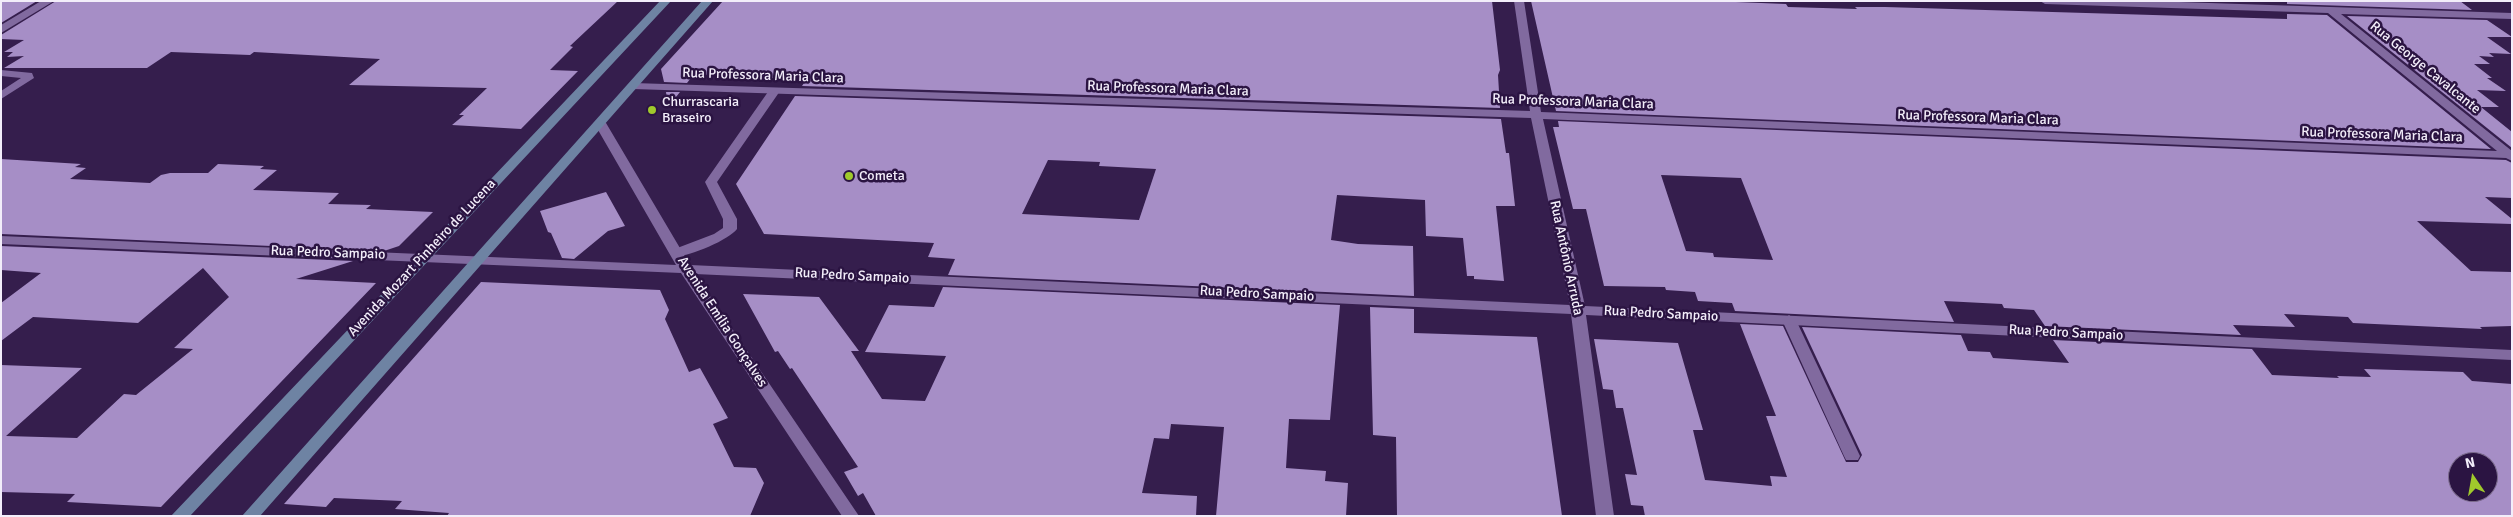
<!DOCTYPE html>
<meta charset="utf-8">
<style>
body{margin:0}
#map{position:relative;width:2513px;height:517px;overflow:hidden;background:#351e4d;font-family:Signika,sans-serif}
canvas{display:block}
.frame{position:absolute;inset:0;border:2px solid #f3eefa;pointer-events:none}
.north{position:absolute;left:2448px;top:452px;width:50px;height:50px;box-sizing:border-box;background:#2b1442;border:1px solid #7b6b8c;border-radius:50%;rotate:348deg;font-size:14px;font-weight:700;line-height:20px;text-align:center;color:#f3eefa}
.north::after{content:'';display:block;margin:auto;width:18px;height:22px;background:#a0c92c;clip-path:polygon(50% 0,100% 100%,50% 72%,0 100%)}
</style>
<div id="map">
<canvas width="2513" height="517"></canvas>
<div class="frame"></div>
<div class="north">N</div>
</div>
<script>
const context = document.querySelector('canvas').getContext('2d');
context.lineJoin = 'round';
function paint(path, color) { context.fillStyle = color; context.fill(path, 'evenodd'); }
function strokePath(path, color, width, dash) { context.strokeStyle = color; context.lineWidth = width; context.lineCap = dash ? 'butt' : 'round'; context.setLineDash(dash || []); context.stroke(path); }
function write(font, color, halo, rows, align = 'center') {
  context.font = font + ' Signika,sans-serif'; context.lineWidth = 5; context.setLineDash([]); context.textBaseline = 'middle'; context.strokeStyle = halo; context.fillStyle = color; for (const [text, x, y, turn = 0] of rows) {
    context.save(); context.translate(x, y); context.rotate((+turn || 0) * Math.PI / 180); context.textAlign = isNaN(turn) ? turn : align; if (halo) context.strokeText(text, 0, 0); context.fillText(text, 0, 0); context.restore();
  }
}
paint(new Path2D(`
 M 1,1 L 37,1 L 1,23 Z
 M 56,1 L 618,1 L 570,46 L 573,47 L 550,70 L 578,71 L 521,129 L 452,125 L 464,115 L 459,115 L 487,88 L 349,85 L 380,59 L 254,52 L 250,55 L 171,52 L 147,68 L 4,68 L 24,56 L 7,57 L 13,52 L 4,52 L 24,40 L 1,39 L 1,35 Z
 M 723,1 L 1492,1 L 1500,70 L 1498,75 L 1500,108 L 802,86 L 806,80 L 694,74 L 687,83 L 664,82 L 661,69 Z
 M 1531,1 L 1711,1 L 1786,4 L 1788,7 L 1857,9 L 1855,7 L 1885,7 L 2287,19 L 2287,14 L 2327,15 L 2491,149 L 1556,111 Z
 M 2287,1 L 2460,1 L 2472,10 L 2287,4 Z
 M 2347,16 L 2487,20 L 2512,37 L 2487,37 L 2511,54 L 2489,53 L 2494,57 L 2479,56 L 2490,64 L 2474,64 L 2492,78 L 2487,78 L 2506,91 L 2477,90 L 2499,107 L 2481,107 L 2512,132 L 2512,148 Z
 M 666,92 L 680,92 L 668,107 Z
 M 795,96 L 1501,119 L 1506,153 L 1509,153 L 1515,206 L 1496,206 L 1504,281 L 1474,279 L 1474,276 L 1467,276 L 1463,238 L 1426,236 L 1425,200 L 1337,195 L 1331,240 L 1358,244 L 1413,246 L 1414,296 L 948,275 L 955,259 L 928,257 L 934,243 L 764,234 L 736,184 ZM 1048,160 L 1100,162 L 1099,166 L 1156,169 L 1139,220 L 1022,214 Z
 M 1558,121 L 2506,160 L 2512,163 L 2512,198 L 2485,197 L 2512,219 L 2512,224 L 2417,221 L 2471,271 L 2512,272 L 2512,326 L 2480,327 L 2482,329 L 2353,323 L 2348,317 L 2284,314 L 2295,327 L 2233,325 L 2241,335 L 2045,326 L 2034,310 L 2004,308 L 2002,304 L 1944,301 L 1954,322 L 1735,311 L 1732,303 L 1698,301 L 1695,292 L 1666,290 L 1665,287 L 1604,286 L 1586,209 L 1573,209 L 1553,127 L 1559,127 ZM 1661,175 L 1741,178 L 1773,260 L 1714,257 L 1713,253 L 1686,251 Z
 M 1,159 L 81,164 L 75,167 L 86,168 L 70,179 L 150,183 L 161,175 L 170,173 L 208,173 L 218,164 L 264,166 L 260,169 L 277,170 L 253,190 L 339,193 L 328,204 L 371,205 L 366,209 L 433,212 L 399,246 L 384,251 L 1,234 Z
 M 606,192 L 625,226 L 608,231 L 574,259 L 562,258 L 551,233 L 548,232 L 540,211 Z
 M 1,246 L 353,261 L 296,279 L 376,283 L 161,507 L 67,502 L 75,494 L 1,492 L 1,365 L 82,368 L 6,436 L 77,438 L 124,394 L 136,395 L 193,349 L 174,348 L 229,297 L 203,268 L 138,323 L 33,317 L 1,341 L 1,303 L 41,273 L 1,270 Z
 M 481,282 L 660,290 L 669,310 L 665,319 L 689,372 L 700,368 L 728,418 L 713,424 L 734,467 L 756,468 L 764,483 L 750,516 L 447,516 L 449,513 L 395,509 L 402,501 L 334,498 L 326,507 L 284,504 Z
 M 943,287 L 1340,305 L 1330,420 L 1289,419 L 1286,468 L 1326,471 L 1325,481 L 1348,483 L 1346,516 L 1216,516 L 1224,427 L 1171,424 L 1169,439 L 1154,438 L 1142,493 L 1197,496 L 1196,516 L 876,516 L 863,493 L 858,496 L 844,472 L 858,467 L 792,368 L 790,369 L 778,351 L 775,352 L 743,294 L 819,297 L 859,351 L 851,351 L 882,399 L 925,401 L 946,356 L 865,352 L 889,305 L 934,307 Z
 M 1370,307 L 1414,309 L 1414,333 L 1537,337 L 1562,516 L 1397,516 L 1396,437 L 1373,435 Z
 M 1740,324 L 1783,326 L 1846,462 L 1858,462 L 1862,455 L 1802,327 L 1961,335 L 1968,351 L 1990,352 L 1993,358 L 2069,363 L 2053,340 L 2252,349 L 2272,375 L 2339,378 L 2337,376 L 2371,377 L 2364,369 L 2463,372 L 2472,381 L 2512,384 L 2512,516 L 1645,516 L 1643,506 L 1631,505 L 1625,474 L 1637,475 L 1623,408 L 1616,408 L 1613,390 L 1603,389 L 1594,339 L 1678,343 L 1703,430 L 1693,430 L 1705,480 L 1772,486 L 1770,476 L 1787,477 L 1766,416 L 1776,416 ZM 2458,462 L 2488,462 L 2488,492 L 2458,492 Z`), '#a68ec6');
paint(new Path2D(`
 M 41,1 L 54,1 L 1,33 L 1,25 Z
 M 1,70 L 32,73 L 34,78 L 1,99 L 1,91 L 21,78 L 1,76 Z
 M 774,88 L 780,91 L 717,182 L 737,219 L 737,229 C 729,240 685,259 672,256 L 670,253 L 672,250 L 714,234 L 723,228 L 723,219 L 705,182 L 770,89 Z
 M 1789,315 L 1796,320 L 1860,456 L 1858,460 L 1846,460 L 1844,456 L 1782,320 Z`), '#816a9f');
paint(new Path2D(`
 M 1514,1 L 1524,1 L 1541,112 L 2497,151 L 2328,13 L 2045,4 L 2040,1 L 2149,1 L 2512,13 L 2512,19 L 2341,14 L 2512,151 L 2512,161 L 2506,158 L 1543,119 L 1585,306 L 2512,350 L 2512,360 L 1586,315 L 1614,516 L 1596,516 L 1571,314 L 695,274 L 859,516 L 842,516 L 681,273 L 1,244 L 1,236 L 676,265 L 594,123 L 600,119 L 606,123 L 690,265 L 1570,305 L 1531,118 L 633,89 L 627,86 L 633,83 L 1530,111 Z`), '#816a9f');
paint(new Path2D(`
 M 660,1 L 671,1 L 190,516 L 171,516 Z
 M 702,1 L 713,1 L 260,516 L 242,516 Z`), '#6e83a3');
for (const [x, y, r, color] of [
 [652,110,5,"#a0c92c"],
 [849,176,5,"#a0c92c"]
]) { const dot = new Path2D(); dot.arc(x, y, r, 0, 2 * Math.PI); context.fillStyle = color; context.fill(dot); strokePath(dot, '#2b1442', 2); }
write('14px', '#f3eefa', '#2b1442', [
 ["Rua George Cavalcante",2425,68,39],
 ["Rua Professora Maria Clara",763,76,2],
 ["Rua Professora Maria Clara",1168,89,2],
 ["Rua Professora Maria Clara",1573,102,2],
 ["Rua Professora Maria Clara",1978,118,2],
 ["Rua Professora Maria Clara",2382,135,2],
 ["Rua Pedro Sampaio",328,253,2],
 ["Avenida Mozart Pinheiro de Lucena",422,258,-47],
 ["Rua Antônio Arruda",1566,258,78],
 ["Rua Pedro Sampaio",852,276,3],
 ["Rua Pedro Sampaio",1257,294,3],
 ["Rua Pedro Sampaio",1661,314,3],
 ["Avenida Emília Gonçalves",722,322,57],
 ["Rua Pedro Sampaio",2066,333,3]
]);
write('14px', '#f3eefa', '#2b1442', [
 ["Churrascaria",662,102],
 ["Braseiro",662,118],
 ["Cometa",859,176]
], 'left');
</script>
